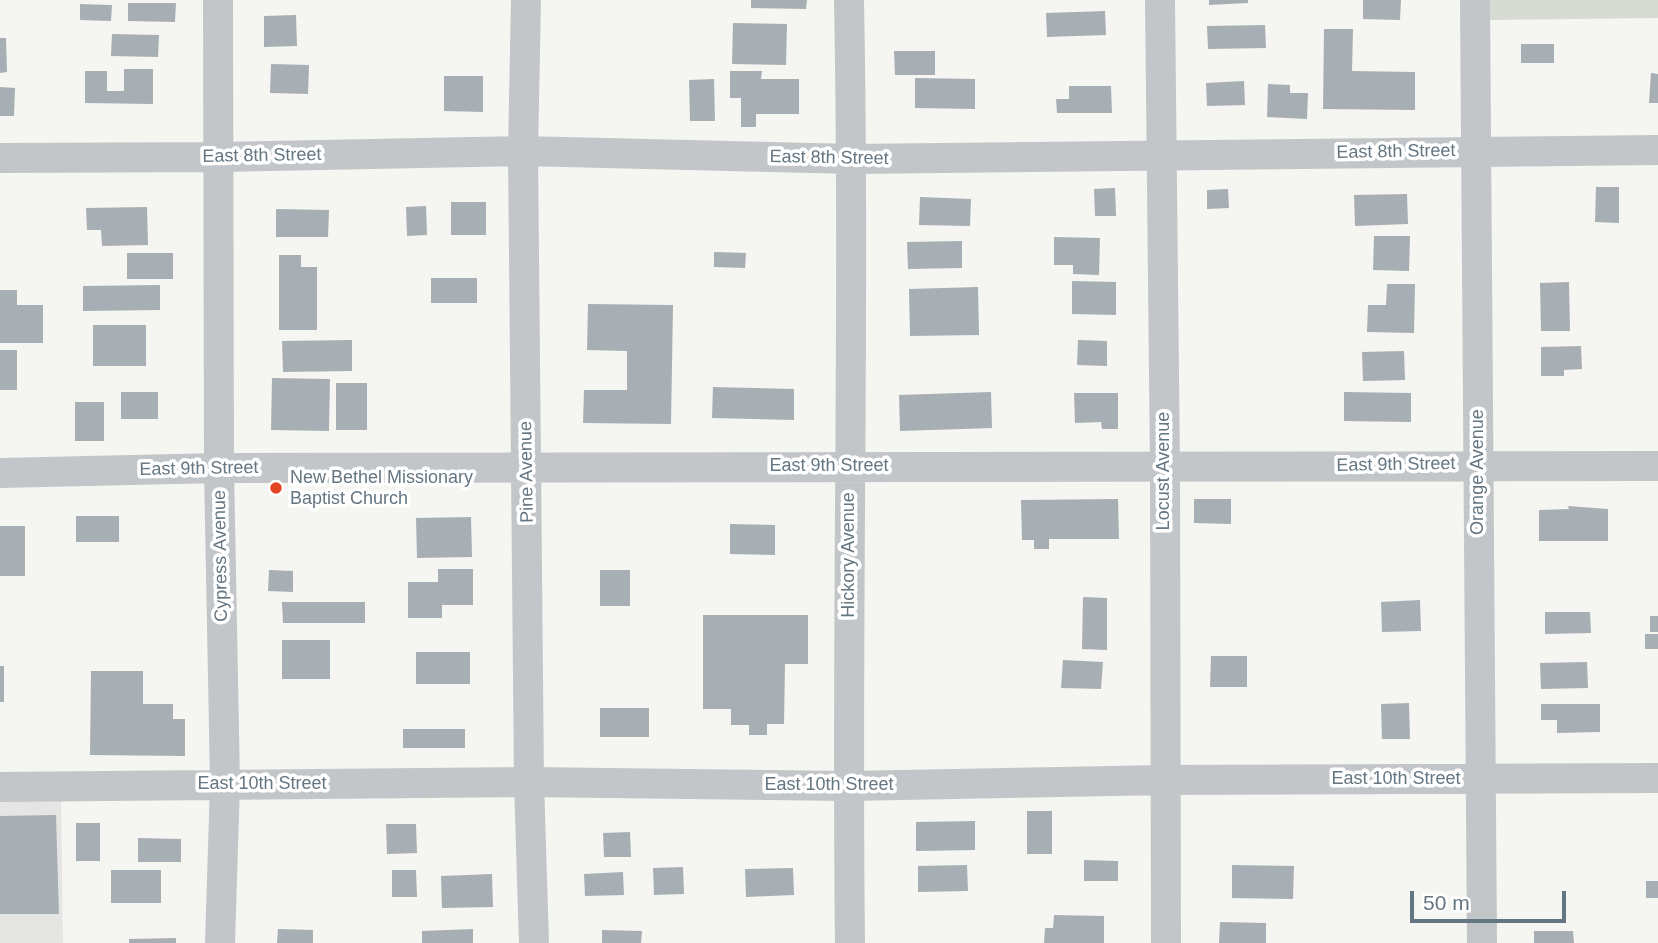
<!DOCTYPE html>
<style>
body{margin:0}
#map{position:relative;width:1658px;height:943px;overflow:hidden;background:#f5f5f1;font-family:Arial,sans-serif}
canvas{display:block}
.scale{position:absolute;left:1410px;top:891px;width:156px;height:32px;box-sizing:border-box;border:4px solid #647682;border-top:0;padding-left:9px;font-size:21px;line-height:24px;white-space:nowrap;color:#647682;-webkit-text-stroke:5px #fff;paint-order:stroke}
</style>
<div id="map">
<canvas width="1658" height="943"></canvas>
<div class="scale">50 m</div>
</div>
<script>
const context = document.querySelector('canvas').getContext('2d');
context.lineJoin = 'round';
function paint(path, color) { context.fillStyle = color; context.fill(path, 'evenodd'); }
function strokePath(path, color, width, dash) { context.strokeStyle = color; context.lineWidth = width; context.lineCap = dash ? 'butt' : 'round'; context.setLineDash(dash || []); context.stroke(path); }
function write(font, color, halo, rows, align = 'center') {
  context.font = font + ' Arial,sans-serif'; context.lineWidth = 7; context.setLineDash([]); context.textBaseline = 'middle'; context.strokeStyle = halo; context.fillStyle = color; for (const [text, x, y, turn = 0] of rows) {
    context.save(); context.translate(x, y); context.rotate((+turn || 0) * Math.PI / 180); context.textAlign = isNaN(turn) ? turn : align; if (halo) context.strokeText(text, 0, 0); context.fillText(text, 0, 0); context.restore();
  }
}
paint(new Path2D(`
 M 61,798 L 63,943 L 0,943 L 0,799 Z`), '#e5e6e4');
paint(new Path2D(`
 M 1487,0 L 1658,0 L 1658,18 L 1487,20 Z`), '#d6dcd2');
paint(new Path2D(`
 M 751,0 L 807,0 L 806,9 L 751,8 Z
 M 1209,0 L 1248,0 L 1248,3 L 1209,5 Z
 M 1363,0 L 1401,0 L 1400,20 L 1363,19 Z
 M 128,3 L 176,3 L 175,22 L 128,21 Z
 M 80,4 L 112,5 L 111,21 L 80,20 Z
 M 1105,11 L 1106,35 L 1047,37 L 1046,13 Z
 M 296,15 L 297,46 L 264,47 L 264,16 Z
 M 733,23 L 787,24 L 786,65 L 732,64 Z
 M 1265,25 L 1266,48 L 1208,49 L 1207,26 Z
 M 1324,29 L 1353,29 L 1352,71 L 1415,72 L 1415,110 L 1323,109 Z
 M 112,34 L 159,35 L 158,57 L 111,56 Z
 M 0,38 L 6,38 L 7,72 L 0,73 Z
 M 1521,44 L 1554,44 L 1554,63 L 1521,63 Z
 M 894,51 L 935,51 L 935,75 L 895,75 Z
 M 271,64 L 309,65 L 308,94 L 270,93 Z
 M 124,69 L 153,69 L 153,104 L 85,103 L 85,71 L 107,71 L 107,91 L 124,91 Z
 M 730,71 L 762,71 L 761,79 L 799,79 L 799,114 L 756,114 L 756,127 L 741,127 L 741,98 L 730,98 Z
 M 1651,73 L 1658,74 L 1658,103 L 1649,103 Z
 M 444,76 L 483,76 L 483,112 L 444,111 Z
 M 915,78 L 975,79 L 975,109 L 915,108 Z
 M 714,79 L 715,121 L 690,121 L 689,80 Z
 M 1244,81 L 1245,105 L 1207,106 L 1206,83 Z
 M 1268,84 L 1290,85 L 1290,93 L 1308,93 L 1307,119 L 1267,117 Z
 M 1069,86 L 1111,86 L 1112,113 L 1057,113 L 1056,99 L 1069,99 Z
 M 0,87 L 15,88 L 14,116 L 0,116 Z
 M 1596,187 L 1619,187 L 1619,223 L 1595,222 Z
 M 1115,188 L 1116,216 L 1095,216 L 1094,189 Z
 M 1228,189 L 1229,208 L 1207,209 L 1207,190 Z
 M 1407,194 L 1408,224 L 1355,226 L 1354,195 Z
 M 920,197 L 971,199 L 970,226 L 919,225 Z
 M 451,202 L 486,202 L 486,235 L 451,235 Z
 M 426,206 L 427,235 L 407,236 L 406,207 Z
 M 147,207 L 148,245 L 102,246 L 101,230 L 87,230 L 86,208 Z
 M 276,209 L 329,210 L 328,237 L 276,237 Z
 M 1374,236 L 1410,236 L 1409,271 L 1373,270 Z
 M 1054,237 L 1100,238 L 1099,275 L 1073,274 L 1073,265 L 1054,265 Z
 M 962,241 L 962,268 L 908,269 L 907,242 Z
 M 714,252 L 746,253 L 745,268 L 714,267 Z
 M 127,253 L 173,253 L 173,279 L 127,279 Z
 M 279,255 L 301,255 L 301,267 L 317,267 L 317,330 L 279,330 Z
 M 431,278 L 477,278 L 477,303 L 431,303 Z
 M 1072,281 L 1116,282 L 1116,315 L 1072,314 Z
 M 1569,282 L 1570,331 L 1541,331 L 1540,283 Z
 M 1387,284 L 1415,284 L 1414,333 L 1367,332 L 1368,305 L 1386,305 Z
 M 160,285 L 160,310 L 83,311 L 83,286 Z
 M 978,287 L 979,335 L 910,336 L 909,289 Z
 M 0,290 L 17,290 L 17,305 L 43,305 L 43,343 L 0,343 Z
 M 588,304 L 673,305 L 671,424 L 583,423 L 584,390 L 627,390 L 627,351 L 587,350 Z
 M 93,325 L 146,325 L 146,366 L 93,366 Z
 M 352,340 L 352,371 L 283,372 L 282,341 Z
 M 1078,340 L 1107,341 L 1107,366 L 1077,365 Z
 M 1581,346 L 1582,369 L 1564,370 L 1564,376 L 1541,376 L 1541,347 Z
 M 0,350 L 17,350 L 17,390 L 0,390 Z
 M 1404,351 L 1405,380 L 1363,381 L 1362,352 Z
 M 272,378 L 330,379 L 329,431 L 271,430 Z
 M 336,383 L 367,383 L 367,430 L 336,430 Z
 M 713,387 L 794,389 L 794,420 L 712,418 Z
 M 121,392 L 158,392 L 158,419 L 121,419 Z
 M 991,392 L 992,428 L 900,431 L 899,395 Z
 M 1344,392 L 1411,393 L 1411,422 L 1344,421 Z
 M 1074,393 L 1118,393 L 1118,429 L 1102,429 L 1101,422 L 1075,423 Z
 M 75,402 L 104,402 L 104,441 L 75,441 Z
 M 1118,499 L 1119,539 L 1049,539 L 1049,549 L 1034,549 L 1034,540 L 1022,540 L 1021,500 Z
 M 1194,499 L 1231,499 L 1231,524 L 1194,523 Z
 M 1568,506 L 1608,509 L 1608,541 L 1539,541 L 1539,510 L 1569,509 Z
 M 76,516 L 119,516 L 119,542 L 76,542 Z
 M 471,517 L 472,557 L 417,558 L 416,518 Z
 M 730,524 L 775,525 L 775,555 L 730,554 Z
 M 0,526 L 25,526 L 25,576 L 0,576 Z
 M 438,569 L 473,569 L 473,605 L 442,605 L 442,618 L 408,618 L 408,582 L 438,582 Z
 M 269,570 L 293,571 L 293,592 L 268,591 Z
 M 600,570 L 630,570 L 630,606 L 600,606 Z
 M 1083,597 L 1107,598 L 1107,650 L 1082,649 Z
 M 1420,600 L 1421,631 L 1382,632 L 1381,602 Z
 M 282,602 L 365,602 L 365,623 L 283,623 Z
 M 1545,612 L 1590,612 L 1591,633 L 1545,634 Z
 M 703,615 L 808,615 L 808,664 L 785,664 L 784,724 L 767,724 L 767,735 L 749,735 L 749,725 L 731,725 L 731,709 L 703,709 Z
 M 1650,616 L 1658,616 L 1658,632 L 1650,632 Z
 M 1645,634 L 1658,634 L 1658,649 L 1645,649 Z
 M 282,640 L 330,640 L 330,679 L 282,679 Z
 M 416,652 L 470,652 L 470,684 L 416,684 Z
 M 1211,656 L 1247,656 L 1247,687 L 1210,687 Z
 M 1063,660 L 1103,662 L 1101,689 L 1061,688 Z
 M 1587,662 L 1588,688 L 1541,689 L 1540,663 Z
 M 0,666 L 4,666 L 4,702 L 0,702 Z
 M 91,671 L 143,671 L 143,704 L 173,704 L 173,719 L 185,719 L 185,756 L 90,755 Z
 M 1409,703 L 1410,739 L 1382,739 L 1381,704 Z
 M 1541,704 L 1600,704 L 1600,732 L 1557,733 L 1557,720 L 1541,720 Z
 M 600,708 L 649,708 L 649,737 L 600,737 Z
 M 403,729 L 465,729 L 465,748 L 403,748 Z
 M 1027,811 L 1052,811 L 1052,854 L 1027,854 Z
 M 56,815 L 59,914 L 0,914 L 0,816 Z
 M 975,821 L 975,850 L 916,851 L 916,822 Z
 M 76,823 L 100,823 L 100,861 L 76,861 Z
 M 386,824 L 416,824 L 417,853 L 387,854 Z
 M 630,832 L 631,857 L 604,857 L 603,833 Z
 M 138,838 L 181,839 L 181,862 L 138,862 Z
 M 1084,860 L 1118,861 L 1118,881 L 1084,881 Z
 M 967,865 L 968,891 L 918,892 L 918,866 Z
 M 1232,865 L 1294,866 L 1293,899 L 1232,898 Z
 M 683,867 L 684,894 L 654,895 L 653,868 Z
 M 793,868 L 794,895 L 746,897 L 745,869 Z
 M 111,870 L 161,870 L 161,903 L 111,903 Z
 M 392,870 L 416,870 L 417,897 L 392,897 Z
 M 623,872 L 624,895 L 585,896 L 584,874 Z
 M 492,874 L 493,907 L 442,908 L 441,876 Z
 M 1646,881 L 1658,881 L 1658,898 L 1646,898 Z
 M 1054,915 L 1104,916 L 1104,943 L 1044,943 L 1045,928 L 1053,928 Z
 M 1220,922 L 1266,923 L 1266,943 L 1219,943 Z
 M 278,929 L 313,930 L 313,943 L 277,943 Z
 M 473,929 L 473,943 L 422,943 L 422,931 Z
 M 602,930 L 642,931 L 641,943 L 602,943 Z
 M 1534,931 L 1573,931 L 1574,943 L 1534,943 Z
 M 176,938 L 176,943 L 129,943 L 129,939 Z`), '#a7afb4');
strokePath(new Path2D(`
 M 218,0 L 219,468 L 225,784 L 220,943
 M 526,0 L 523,151 L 529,782 L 534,943
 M 849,0 C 855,314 846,629 850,943
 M 1160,0 L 1165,468 L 1166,943
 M 1475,0 L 1482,943
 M 0,158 L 220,157 L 523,151 L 852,159 L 1658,150
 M 0,473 L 219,468 L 1658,466
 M 0,787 L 529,782 L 848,786 L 1164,780 L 1658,778`), '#c2c6c9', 30);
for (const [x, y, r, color] of [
 [276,488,7,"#e24624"]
]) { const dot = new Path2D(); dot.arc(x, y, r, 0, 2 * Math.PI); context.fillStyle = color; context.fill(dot); strokePath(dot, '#fff', 2.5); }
write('18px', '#647682', '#fff', [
 ["East 8th Street",1396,152,-1],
 ["East 8th Street",262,156,-1],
 ["East 8th Street",829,158,1],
 ["East 9th Street",1396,465,-1],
 ["East 9th Street",829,466],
 ["East 9th Street",199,469,-1],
 ["Locust Avenue",1164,471,-90],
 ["Pine Avenue",527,472,-91],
 ["Orange Avenue",1478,472,-90],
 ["Hickory Avenue",849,555,-90],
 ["Cypress Avenue",221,556,-91],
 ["East 10th Street",1396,779],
 ["East 10th Street",262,784],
 ["East 10th Street",829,785]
]);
write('18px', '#647682', '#fff', [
 ["New Bethel Missionary",290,478],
 ["Baptist Church",290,499]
], 'left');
</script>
